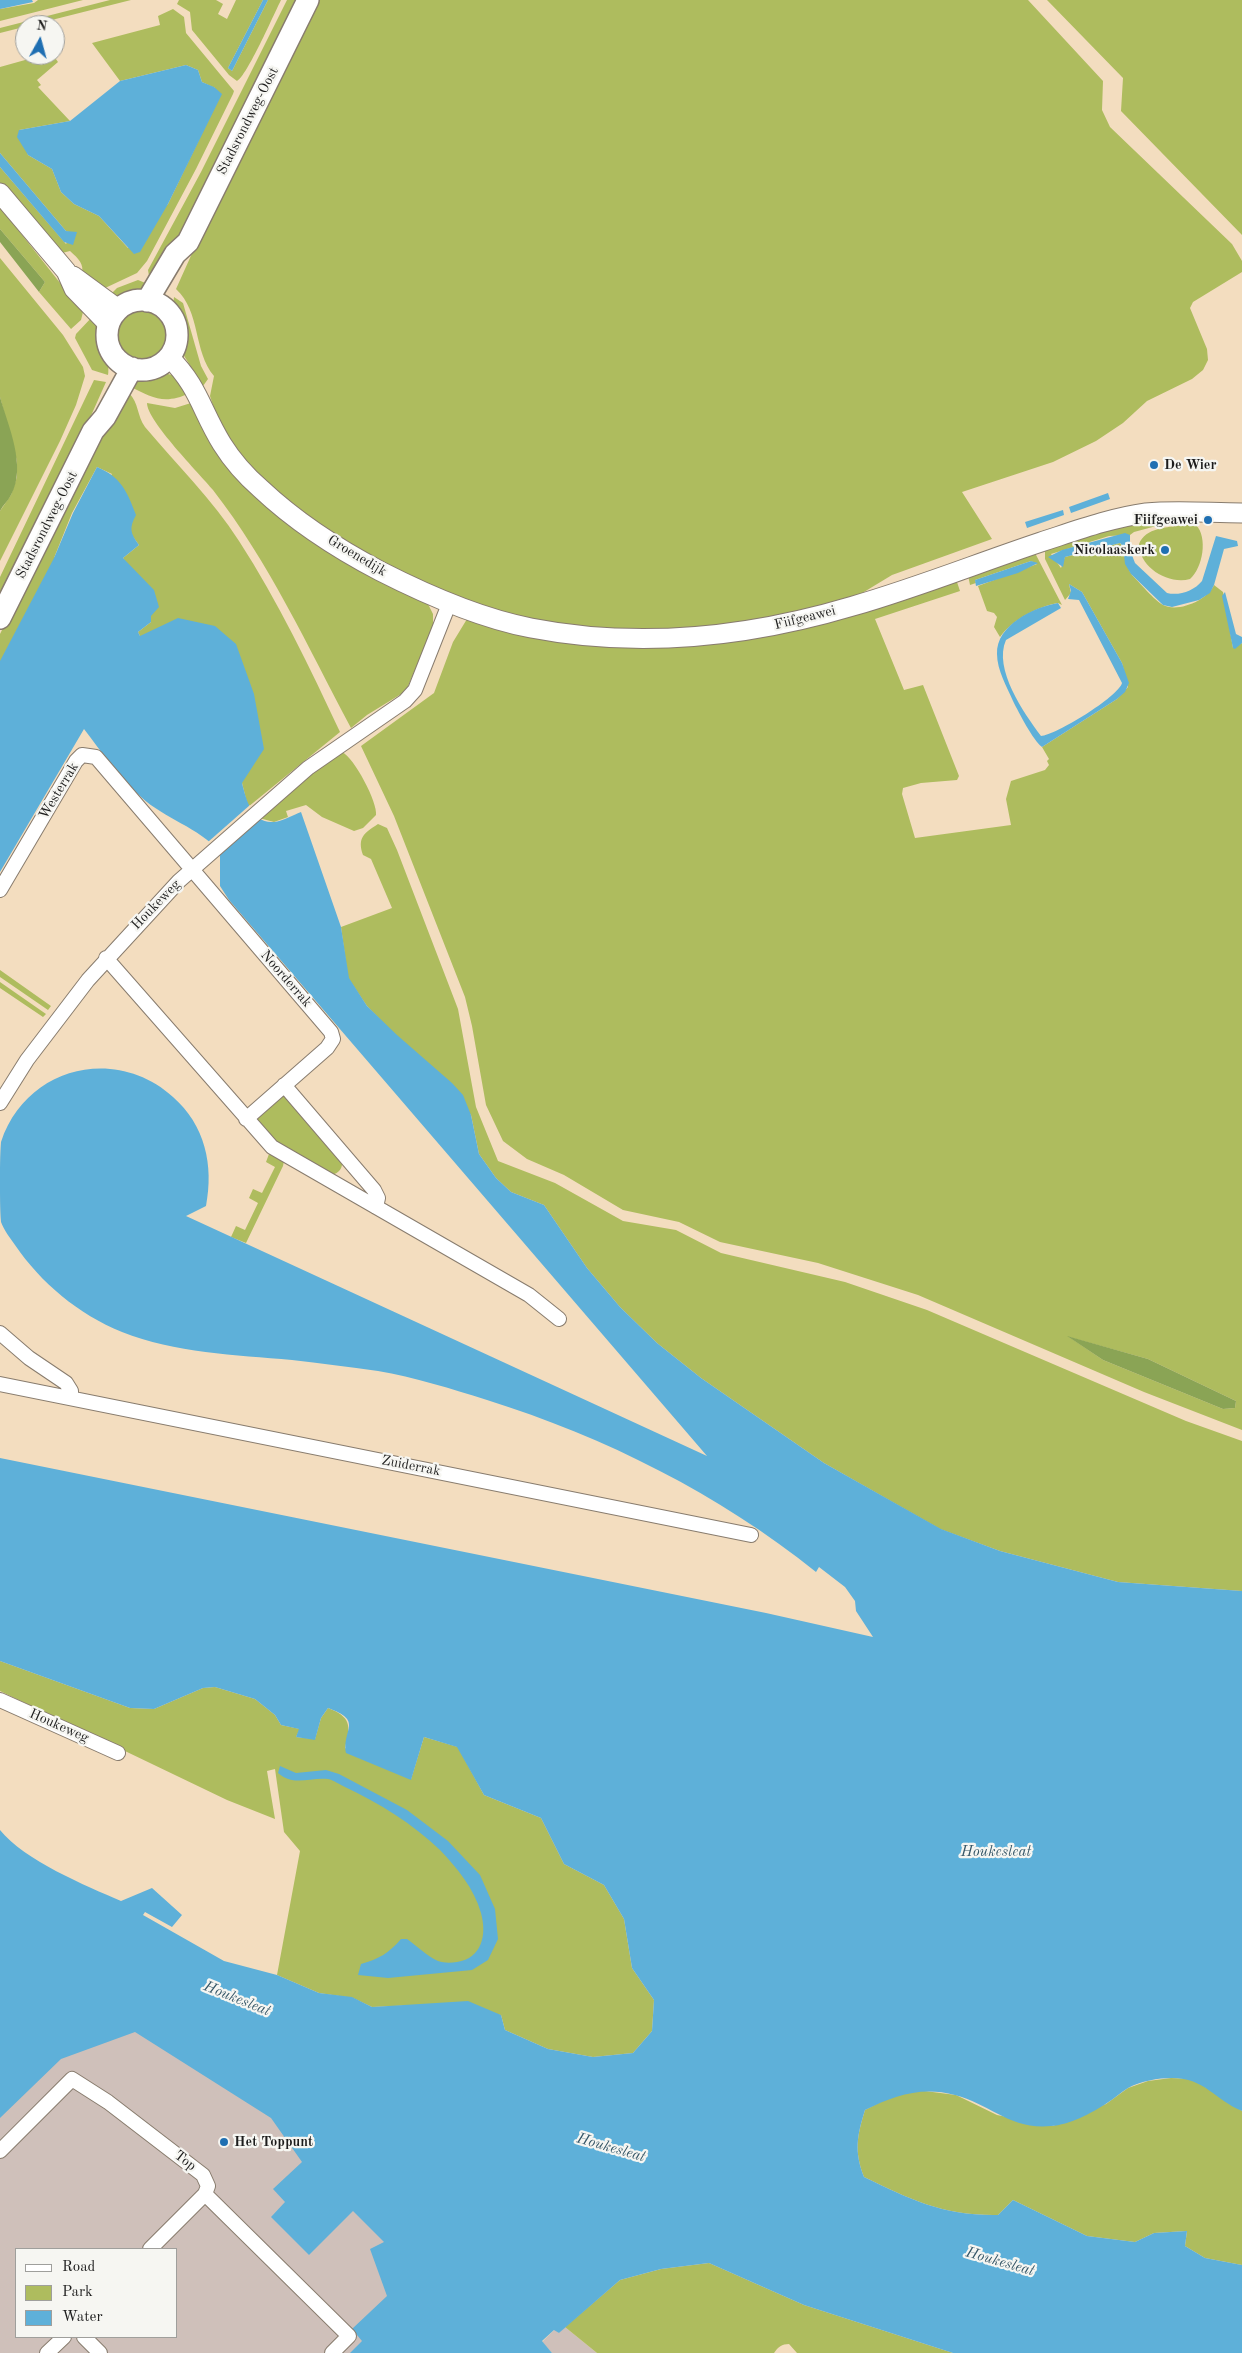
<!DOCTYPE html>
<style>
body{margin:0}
#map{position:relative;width:1242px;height:2353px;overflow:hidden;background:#f3ddbf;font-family:"Old Standard TT",serif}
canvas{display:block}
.legend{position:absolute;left:15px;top:2248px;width:162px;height:90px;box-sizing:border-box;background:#f6f6f2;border:1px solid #9f9f9c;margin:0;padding:6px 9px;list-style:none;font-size:15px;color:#1c1c1c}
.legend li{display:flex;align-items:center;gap:10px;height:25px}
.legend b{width:25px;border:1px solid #9f9f9c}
.north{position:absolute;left:15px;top:15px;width:50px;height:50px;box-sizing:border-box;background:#f6f6f2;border:1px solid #9f9f9c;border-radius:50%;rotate:7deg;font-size:14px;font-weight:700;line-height:20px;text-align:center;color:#1c1c1c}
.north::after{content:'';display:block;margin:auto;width:18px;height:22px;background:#1f6fb2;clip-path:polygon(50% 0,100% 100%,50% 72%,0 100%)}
</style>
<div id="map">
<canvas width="1242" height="2353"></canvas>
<ul class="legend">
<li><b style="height:6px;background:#fff"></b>Road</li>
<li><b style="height:14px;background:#aebc5e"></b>Park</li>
<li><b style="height:14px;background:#5eb0d9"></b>Water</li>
</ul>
<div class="north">N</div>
</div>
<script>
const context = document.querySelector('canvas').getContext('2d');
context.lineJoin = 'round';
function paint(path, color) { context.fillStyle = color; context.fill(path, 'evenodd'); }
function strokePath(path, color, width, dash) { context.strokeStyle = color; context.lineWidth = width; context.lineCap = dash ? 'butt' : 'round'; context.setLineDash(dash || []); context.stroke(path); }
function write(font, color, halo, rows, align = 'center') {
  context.font = font + ' "Old Standard TT",serif'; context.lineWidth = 4.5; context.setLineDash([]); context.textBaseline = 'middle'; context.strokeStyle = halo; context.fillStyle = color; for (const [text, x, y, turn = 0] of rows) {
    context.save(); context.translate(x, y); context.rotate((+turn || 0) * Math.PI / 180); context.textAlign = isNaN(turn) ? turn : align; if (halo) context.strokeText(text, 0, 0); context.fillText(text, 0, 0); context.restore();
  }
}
paint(new Path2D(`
 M 132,2020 L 411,2173 L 408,2303 L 356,2353 L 0,2353 L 0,2112 L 57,2050 ZM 16,2249 L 176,2249 L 176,2337 L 16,2337 Z
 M 565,2327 L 597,2353 L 552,2353 L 542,2342 L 555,2329 L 559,2333 Z`), '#cfc0ba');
paint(new Path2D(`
 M 38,0 L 83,0 L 0,21 L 0,9 L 34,3 Z
 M 110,0 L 131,0 L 0,33 L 0,28 Z
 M 179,0 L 216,0 L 223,4 L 218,14 L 227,19 L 236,0 L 263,0 L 228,68 L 232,71 L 268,0 L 281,0 C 274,14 247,76 237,81 L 229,75 L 192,30 L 190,12 L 177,4 Z
 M 287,0 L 300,0 L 178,242 L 149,276 L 148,270 L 201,172 Z
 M 316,0 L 1028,0 L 1103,81 L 1102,110 L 1110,127 L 1232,244 L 1242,261 L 1242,272 L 1193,302 L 1190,308 L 1207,349 L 1208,360 L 1203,370 L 1192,379 L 1147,401 L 1123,423 L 1096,441 L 1053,462 L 962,492 L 992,539 L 892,575 L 854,598 L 819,610 L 687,631 L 570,627 L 475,607 L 399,573 L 306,516 L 249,467 L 220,427 L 210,396 L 214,376 C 193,351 201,312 176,289 L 212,209 Z
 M 1047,0 L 1242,0 L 1242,235 L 1121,111 L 1123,78 Z
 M 173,9 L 184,17 L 186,33 L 234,91 L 233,94 L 196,169 L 147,261 L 137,273 L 103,289 L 82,274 C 84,264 79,259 70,251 L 62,253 L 0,183 L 0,167 L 66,244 L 72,233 L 66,231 L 0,153 L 0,67 L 43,55 L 53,55 L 58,62 L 37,80 L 41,85 L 38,87 L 70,121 L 19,130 L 28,155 L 52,169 L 61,192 L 74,204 L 99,216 L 128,248 L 168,204 L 205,127 L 215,88 L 202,82 L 198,70 L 186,65 L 120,81 L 92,43 L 160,25 L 158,16 Z
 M 0,207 L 83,312 L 81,320 L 71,329 L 39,292 L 45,282 L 0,229 Z
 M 0,258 L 63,335 L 83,367 L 85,376 L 76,405 L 60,441 L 0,561 L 0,511 L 11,495 L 17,477 L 17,461 L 0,397 Z
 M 138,280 L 153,286 C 139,296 126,301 109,296 L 117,288 Z
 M 174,297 L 183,303 L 201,366 L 208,379 L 203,386 L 181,351 L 181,331 L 173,306 Z
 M116 336a25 25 0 1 1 50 0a25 25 0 1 1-50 0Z
 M 93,316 C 99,326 111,363 108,375 L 92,370 L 75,338 L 76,334 Z
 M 160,372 L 176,376 L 190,393 C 164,405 153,398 129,386 L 137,378 Z
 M 94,380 L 106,382 L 58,490 L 0,601 L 0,577 Z
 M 129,393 C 139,403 137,416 145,427 C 177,465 212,499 239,541 C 278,601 310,668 340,732 L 248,807 L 242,783 L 140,636 L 138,632 L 151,622 L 129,567 L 123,558 L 139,545 L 131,534 L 130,525 L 0,716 L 0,634 L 101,432 ZM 97,467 L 112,474 L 54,558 L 72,513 Z
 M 147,403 L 175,408 L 191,403 L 217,451 L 428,604 L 433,614 L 433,627 L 406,691 L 367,715 L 351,728 C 308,647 269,562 213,490 C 199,473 147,421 147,403 Z
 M 1159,521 L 1160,525 L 1134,532 L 1130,535 L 1109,536 L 1051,554 L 1061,568 L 1065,557 L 1120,543 C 1127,550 1124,564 1132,575 C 1139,582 1155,601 1163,605 C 1178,613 1208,600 1214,585 L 1223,592 L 1233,648 L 1242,643 L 1242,1430 L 1144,1392 L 918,1295 L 818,1263 L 720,1242 L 679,1222 L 623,1210 L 564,1175 L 527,1159 L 503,1141 L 486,1105 L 472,1026 L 465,997 L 394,816 L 361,746 L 434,693 L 453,642 L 467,619 L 663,645 L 956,579 L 960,591 L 875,619 L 904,690 L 923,685 L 959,776 L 957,780 L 921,783 L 903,788 L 902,794 L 915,838 L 1011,825 L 1006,799 L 1011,781 L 1045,770 L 1049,765 L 1047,761 L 1049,759 L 1042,747 L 1117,699 L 1128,687 L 1122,663 L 1082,592 L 1069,584 L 1071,593 L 1065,600 L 1045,559 L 1045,549 L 1047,546 L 1132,524 ZM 1069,1337 L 1148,1359 L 1236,1401 L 1235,1408 L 1223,1409 L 1103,1360 Z
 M 1183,525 L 1196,525 C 1208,537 1203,568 1190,579 C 1168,585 1139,567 1139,544 C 1146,527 1167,528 1183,525 Z
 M 1035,553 L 1062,605 L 1058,603 C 1037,607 1013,619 1000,637 L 994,627 L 997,617 L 994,613 L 987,611 L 978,586 L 1037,564 L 1031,561 L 975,580 L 976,583 L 970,585 L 968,575 Z
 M 342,752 C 354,757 378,803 376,815 L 363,828 L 354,831 L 322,817 L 306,805 L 286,811 L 288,817 L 274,822 L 259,818 L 292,788 Z
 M 378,824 L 387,828 L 397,850 L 458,1009 L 476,1107 L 498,1161 L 555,1183 L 623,1221 L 676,1230 L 721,1253 L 845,1282 L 927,1310 L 1186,1421 L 1242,1441 L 1242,1591 L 1118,1582 L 1000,1551 L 940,1529 L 824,1463 L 701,1378 L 657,1343 L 620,1307 L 587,1268 L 544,1205 L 511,1192 L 496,1178 L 479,1154 L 471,1115 L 367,1006 L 348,978 L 341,927 L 392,908 L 371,859 L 363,855 C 357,838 364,833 378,824 Z
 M 0,970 L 51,1006 L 48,1010 L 0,977 Z
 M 0,982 L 46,1014 L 43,1017 L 0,988 Z
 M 279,1096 L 286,1097 L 342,1161 C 343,1168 339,1173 332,1175 L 279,1147 L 257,1121 L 257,1116 Z
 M 269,1154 L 284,1161 L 283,1166 L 246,1243 L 231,1237 L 236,1226 L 245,1230 L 258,1203 L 249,1198 L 253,1189 L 262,1193 L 275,1167 L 266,1162 Z
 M 0,1661 L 130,1708 L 154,1709 L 203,1688 L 215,1687 L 255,1699 L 275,1715 L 281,1725 L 300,1729 L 296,1737 L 315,1739 L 321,1718 L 328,1708 C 351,1717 351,1725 345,1748 L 411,1779 L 424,1737 L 458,1747 L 484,1795 L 541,1818 L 564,1864 L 604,1885 L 624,1919 L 632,1968 L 654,2000 L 652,2031 L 633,2053 L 593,2057 L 548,2049 L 505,2030 L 501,2015 L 417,2005 L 372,2007 L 353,1998 L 319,1993 L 277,1975 L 300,1851 L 284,1832 L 275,1769 L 267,1771 L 275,1819 L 227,1800 L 0,1691 Z
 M 1171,2078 L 1193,2079 L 1242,2111 L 1242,2265 L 1205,2258 L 1185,2246 L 1187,2231 L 1154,2233 L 1135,2242 L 1087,2236 L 1013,2200 L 998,2215 C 945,2216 911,2200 864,2177 C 854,2151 857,2136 865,2110 L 890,2097 L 917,2090 L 956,2095 L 997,2115 L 1053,2126 L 1106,2104 L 1128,2088 L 1148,2081 Z
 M 709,2263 L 804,2305 L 953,2353 L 797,2353 L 789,2344 C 782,2344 778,2347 774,2353 L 597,2353 L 565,2327 L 620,2280 L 661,2269 Z`), '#aebc5e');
paint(new Path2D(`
 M 0,229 L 45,282 L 39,292 L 0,242 Z
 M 0,397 C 8,426 27,466 11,495 C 8,501 3,505 0,511 Z
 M 1067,1336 L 1148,1359 L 1236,1401 L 1235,1408 L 1223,1409 L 1103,1360 Z`), '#8aa455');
paint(new Path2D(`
 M 0,0 L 32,0 L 33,2 L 0,9 Z
 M 263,0 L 268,0 L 232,71 L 228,68 Z
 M 186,65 L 198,70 L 202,82 L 214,87 L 222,94 L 168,204 L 140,252 L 134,254 L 99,216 L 74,204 L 61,192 L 52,169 L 28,155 L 17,137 L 19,130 L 70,121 L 120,81 Z
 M 0,153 L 66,231 L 77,232 L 73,245 L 64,242 L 0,167 Z
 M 97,467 C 121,477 127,491 136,515 C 129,528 130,533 139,545 L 123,558 L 154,590 L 159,607 L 151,616 L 151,622 L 138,632 L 140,636 L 178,618 L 215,626 L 236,644 L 254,694 L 264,749 L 242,783 C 246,799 252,824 274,822 C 283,821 293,815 301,812 L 341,927 L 349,978 L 367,1006 L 397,1035 L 452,1083 L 463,1095 L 471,1115 L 479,1154 L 496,1178 L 511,1192 L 544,1205 L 587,1268 L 620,1307 L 657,1343 L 701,1378 L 824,1463 L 941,1529 L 1000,1551 L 1118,1582 L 1242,1591 L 1242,2111 C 1215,2100 1205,2078 1172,2078 C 1158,2078 1141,2081 1128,2088 C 1121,2092 1114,2099 1107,2103 C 1092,2113 1069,2125 1051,2126 C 1010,2130 990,2104 955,2095 C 922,2086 895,2095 865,2110 C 857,2136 854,2151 864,2177 C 911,2200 945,2216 998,2215 L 1013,2200 L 1087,2236 L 1135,2242 L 1154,2233 L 1187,2231 L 1185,2246 L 1205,2258 L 1242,2265 L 1242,2353 L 953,2353 L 804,2305 L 709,2263 L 661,2269 L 620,2280 L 559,2333 L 554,2330 L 542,2341 L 552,2353 L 350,2353 L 362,2341 L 352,2329 L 387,2296 L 370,2249 L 384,2242 L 353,2211 L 309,2255 L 271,2217 L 285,2202 L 273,2189 L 302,2162 L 271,2118 L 135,2032 L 61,2059 L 0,2118 L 0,1830 C 24,1860 86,1886 121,1901 L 152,1888 L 182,1915 L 172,1927 L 145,1912 L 143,1915 L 224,1961 L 277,1975 L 319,1993 L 352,1997 L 372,2007 L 468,2001 L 501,2015 L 505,2030 L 548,2049 L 593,2057 L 633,2053 L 652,2031 L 654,2000 L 632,1968 L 624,1919 L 604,1885 L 564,1864 L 541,1818 L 484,1795 L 457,1747 L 424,1737 L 411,1780 L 346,1753 C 342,1729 364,1721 328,1708 L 321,1718 L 315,1740 L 296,1737 L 299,1729 L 281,1725 L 275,1715 L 255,1699 L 215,1687 L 203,1688 L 154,1709 L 130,1708 L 0,1661 L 0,1458 L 766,1613 L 873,1637 L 856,1611 L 855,1601 L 845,1587 L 819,1567 L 816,1572 C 719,1494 605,1437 487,1400 C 452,1389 414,1377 378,1371 C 349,1367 320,1363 292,1360 C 235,1355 175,1353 122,1332 C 78,1314 41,1283 15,1245 C 10,1238 4,1230 1,1222 C 0,1210 0,1194 0,1182 C 0,1170 0,1154 1,1142 C 26,1067 115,1045 173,1097 C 205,1125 214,1165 206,1206 L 186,1216 L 707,1456 L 229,900 L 220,886 L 220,852 C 198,827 165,819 141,797 C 120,779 101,751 84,729 L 0,872 L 0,661 L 54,558 L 73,513 Z
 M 1108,493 L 1110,499 L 1071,513 L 1069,507 Z
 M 1063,510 L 1064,515 L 1027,528 L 1025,522 Z
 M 1125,533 L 1130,535 L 1130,550 L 1135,563 L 1167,593 C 1179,596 1194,591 1202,581 L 1216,536 L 1237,541 L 1238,546 L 1224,549 L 1214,585 L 1210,593 L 1199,600 L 1172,607 L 1163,605 L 1131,574 L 1125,564 L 1123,546 L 1120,543 L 1065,557 L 1063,567 L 1048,557 L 1062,550 Z
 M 1031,561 L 1038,563 L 1018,573 L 976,586 L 975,580 Z
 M 1069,584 L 1082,592 L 1122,663 L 1129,683 L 1125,692 L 1117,699 L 1042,747 C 1033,740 1019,713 1013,701 C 1007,687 997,670 997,654 C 996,625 1034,607 1058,603 L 1061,608 L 1006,640 C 993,669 1024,713 1041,736 C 1056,735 1118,697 1122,683 L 1079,600 L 1068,599 L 1071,591 Z
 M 1225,592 L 1236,634 L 1242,637 L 1242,643 L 1235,649 L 1233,648 L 1222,596 Z
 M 280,1766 L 296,1773 L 326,1770 L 339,1774 L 407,1810 L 448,1841 L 480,1875 L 495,1909 L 498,1939 L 488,1960 L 472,1970 L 388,1978 L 358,1975 L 361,1964 C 379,1959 389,1953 401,1939 L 407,1939 C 417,1946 427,1956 438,1961 C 444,1963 450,1963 457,1962 C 482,1958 487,1935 481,1913 C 474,1888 457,1868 440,1850 C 413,1824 379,1803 345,1787 C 340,1785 334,1780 328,1779 C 309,1777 294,1787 278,1773 Z`), '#5eb0d9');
paint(new Path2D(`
 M 250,805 L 260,815 L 217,853 L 208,842 Z`), '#f3ddbf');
const street = new Path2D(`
 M 0,890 L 76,761 L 82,755 L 96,757 L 331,1032 L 333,1039 L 327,1048 L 246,1119
 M 106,958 L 272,1147 L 529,1295 L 559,1319
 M 284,1085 L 374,1190 L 378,1198 L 376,1207
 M 0,1103 L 27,1060 L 88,980 L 179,881 L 308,768 L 405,701 L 415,690 L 449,604
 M 0,1333 L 29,1358 L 66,1383 L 71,1391 L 71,1397
 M 0,1384 L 751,1535
 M 0,1700 L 118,1753
 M 0,2151 L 72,2079 L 108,2102 L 203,2175 L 208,2186 L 205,2194 L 349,2336 L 332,2353
 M 150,2249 L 205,2194
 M 84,2337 L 100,2353
 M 47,2353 L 64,2337`);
const secondary = new Path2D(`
 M 0,193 L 66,271 L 74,289 L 109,325
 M 73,276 L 118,309
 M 169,357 C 199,387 201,410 222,444 C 232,460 246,476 261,489 C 295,521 338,549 380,571 C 427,595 479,618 531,628 C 639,649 749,637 853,606 C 916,588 978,563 1041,542 C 1075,531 1110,518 1146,513 C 1177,510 1211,513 1242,513`);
const primary = new Path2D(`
 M107 335a35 35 0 1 1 70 0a35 35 0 1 1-70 0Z
 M 147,301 L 175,254 L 188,242 L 308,0
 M 0,618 L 93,431 L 105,417 L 132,368`);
strokePath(street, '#887c6e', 16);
strokePath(secondary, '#887c6e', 21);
strokePath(primary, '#887c6e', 24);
strokePath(street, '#fff', 14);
strokePath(secondary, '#fff', 19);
strokePath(primary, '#fff', 21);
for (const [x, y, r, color] of [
 [1154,465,5,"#1f6fb2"],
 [1208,520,5,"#1f6fb2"],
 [1165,550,5,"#1f6fb2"],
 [224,2142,5,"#1f6fb2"]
]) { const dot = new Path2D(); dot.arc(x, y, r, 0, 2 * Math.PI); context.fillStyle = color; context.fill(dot); strokePath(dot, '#f6f6f2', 2); }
write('14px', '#1c1c1c', '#f6f6f2', [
 ["Stadsrondweg-Oost",248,121,-63],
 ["Stadsrondweg-Oost",47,525,-63],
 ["Groenedijk",357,556,31],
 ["Fiifgeawei",805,618,-14],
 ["Westerrak",59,791,-59],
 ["Houkeweg",156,905,-46],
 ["Noorderrak",286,979,49],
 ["Zuiderrak",411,1466,11],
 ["Houkeweg",59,1726,24],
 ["Top",185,2161,38]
]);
write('bold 14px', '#1c1c1c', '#f6f6f2', [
 ["De Wier",1164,465],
 ["Fiifgeawei",1198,520,"right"],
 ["Nicolaaskerk",1155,550,"right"],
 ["Het Toppunt",234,2142]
], 'left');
write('italic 15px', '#365768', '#f6f6f2', [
 ["Houkesleat",996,1852],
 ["Houkesleat",237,1999,22],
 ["Houkesleat",611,2148,16],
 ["Houkesleat",1000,2262,16]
]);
</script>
